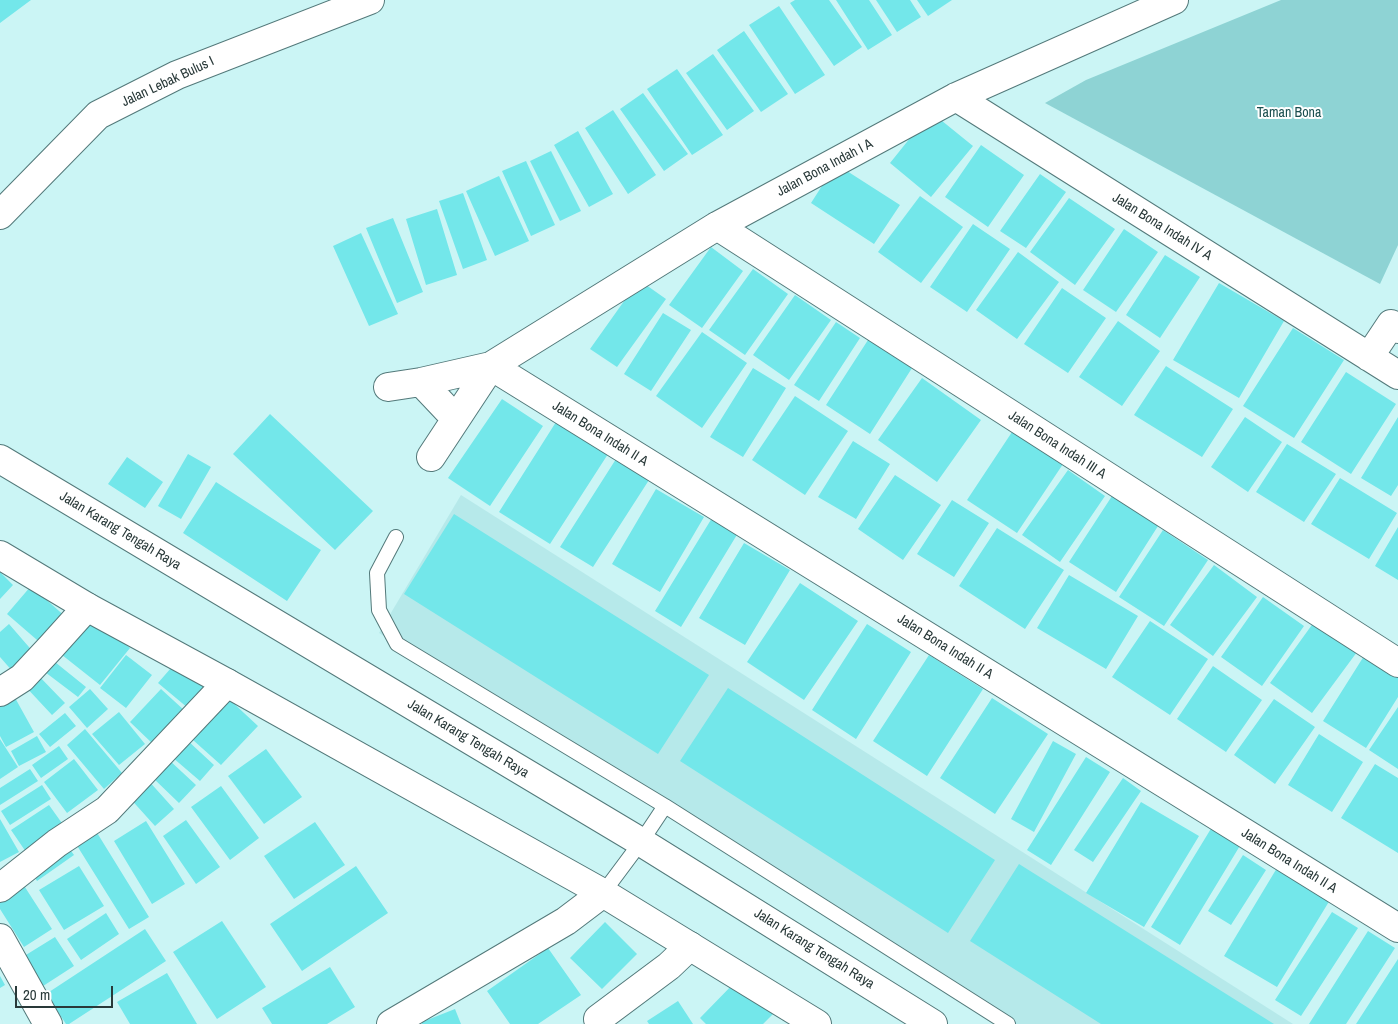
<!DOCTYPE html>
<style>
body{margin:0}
#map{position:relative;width:1398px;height:1024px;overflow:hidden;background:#cbf5f5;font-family:"Archivo Narrow",sans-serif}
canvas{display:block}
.scale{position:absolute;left:15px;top:986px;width:98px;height:22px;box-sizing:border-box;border:2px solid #293939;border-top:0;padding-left:6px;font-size:15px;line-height:18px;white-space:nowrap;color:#293939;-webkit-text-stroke:4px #fff;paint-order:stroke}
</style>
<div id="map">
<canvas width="1398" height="1024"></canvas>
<div class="scale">20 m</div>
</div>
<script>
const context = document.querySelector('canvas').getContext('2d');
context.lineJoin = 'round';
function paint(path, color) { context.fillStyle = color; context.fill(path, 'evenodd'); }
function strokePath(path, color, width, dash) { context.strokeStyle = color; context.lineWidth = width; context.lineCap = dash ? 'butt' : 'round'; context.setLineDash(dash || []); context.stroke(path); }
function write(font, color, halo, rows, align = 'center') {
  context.font = font + ' "Archivo Narrow",sans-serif'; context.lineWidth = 4; context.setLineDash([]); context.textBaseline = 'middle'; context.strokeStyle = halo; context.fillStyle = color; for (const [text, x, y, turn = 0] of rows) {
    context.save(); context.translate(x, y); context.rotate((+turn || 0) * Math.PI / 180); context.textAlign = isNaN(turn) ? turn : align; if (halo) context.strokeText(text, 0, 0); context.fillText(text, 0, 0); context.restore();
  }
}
paint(new Path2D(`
 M 461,495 L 1293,1024 L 1007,1024 L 379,633 Z`), '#b6e9ea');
paint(new Path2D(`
 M 1281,0 L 1398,0 L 1398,245 L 1380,284 L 1045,103 L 1086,80 Z`), '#8ed3d4');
paint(new Path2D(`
 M 0,0 L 31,0 L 0,23 Z
 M 795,0 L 829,0 L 862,47 L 834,66 L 790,3 Z
 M 836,0 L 869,0 L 892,35 L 868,50 Z
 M 876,0 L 910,0 L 921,17 L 897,32 Z
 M 917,0 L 952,0 L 928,16 Z
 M 779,6 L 825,75 L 795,94 L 749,25 Z
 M 744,31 L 788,94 L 761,112 L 717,50 Z
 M 713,54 L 754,111 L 727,130 L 686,73 Z
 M 677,69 L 723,135 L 692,155 L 647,89 Z
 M 643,93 L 688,154 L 664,171 L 620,109 Z
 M 613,110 L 656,175 L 628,194 L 585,128 Z
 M 931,112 L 973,146 L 931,197 L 890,163 Z
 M 578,131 L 613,194 L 589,207 L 554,145 Z
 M 981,145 L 1024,175 L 988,227 L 945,197 Z
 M 551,151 L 581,211 L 560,221 L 530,161 Z
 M 526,161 L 555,225 L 531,236 L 502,171 Z
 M 836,164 L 900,205 L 874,244 L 811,203 Z
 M 1040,174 L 1066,192 L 1026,248 L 1000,231 Z
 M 499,176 L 529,241 L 495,256 L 466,191 Z
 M 463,193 L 487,260 L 463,269 L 439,201 Z
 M 920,196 L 963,227 L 921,283 L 878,252 Z
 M 1069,198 L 1115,229 L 1075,285 L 1030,252 Z
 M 437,209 L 457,275 L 426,285 L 406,219 Z
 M 393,218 L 423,292 L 397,303 L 366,228 Z
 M 973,224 L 1010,249 L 967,312 L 930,287 Z
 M 1124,229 L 1158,252 L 1116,312 L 1083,290 Z
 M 361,233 L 398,314 L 369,326 L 333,246 Z
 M 711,247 L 743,271 L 702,328 L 669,305 Z
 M 1018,252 L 1059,282 L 1017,339 L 976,310 Z
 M 1165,255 L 1200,277 L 1160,338 L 1126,315 Z
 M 753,269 L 788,294 L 745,355 L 709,330 Z
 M 639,280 L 666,299 L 617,367 L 590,349 Z
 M 1219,283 L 1284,321 L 1239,398 L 1173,360 Z
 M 1062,288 L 1106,318 L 1068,373 L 1024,344 Z
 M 795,295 L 831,320 L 789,380 L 753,355 Z
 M 663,313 L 691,330 L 651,391 L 624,374 Z
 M 1118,321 L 1160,351 L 1122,406 L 1079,377 Z
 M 836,322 L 860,338 L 819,401 L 794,385 Z
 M 1293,328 L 1344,360 L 1294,438 L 1243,406 Z
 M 702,332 L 747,363 L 702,428 L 656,396 Z
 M 868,340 L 912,368 L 870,434 L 826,405 Z
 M 1166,366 L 1233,409 L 1202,457 L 1134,415 Z
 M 753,368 L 786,388 L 743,457 L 710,437 Z
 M 1346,372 L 1396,404 L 1351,474 L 1301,442 Z
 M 922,378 L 981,420 L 937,482 L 878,440 Z
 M 795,396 L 848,431 L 805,495 L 752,460 Z
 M 502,399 L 543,426 L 490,506 L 448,478 Z
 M 270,414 L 373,511 L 335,550 L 233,454 Z
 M 1245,417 L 1282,442 L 1248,492 L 1211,467 Z
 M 1398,417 L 1398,485 L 1391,496 L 1361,478 Z
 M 556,422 L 608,454 L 550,544 L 499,512 Z
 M 1012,432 L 1063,464 L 1017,533 L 967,500 Z
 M 853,441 L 890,464 L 856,519 L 818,497 Z
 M 1287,444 L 1336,474 L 1304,522 L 1256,492 Z
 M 188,454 L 211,467 L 181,519 L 158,506 Z
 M 127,457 L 163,482 L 145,508 L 108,484 Z
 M 616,459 L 649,480 L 593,567 L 560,547 Z
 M 1068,470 L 1105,496 L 1060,562 L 1022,535 Z
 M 895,475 L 941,505 L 903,560 L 858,529 Z
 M 1340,478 L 1397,513 L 1369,559 L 1311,524 Z
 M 216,482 L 321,550 L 287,601 L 183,533 Z
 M 656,489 L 704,517 L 660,592 L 612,564 Z
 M 1112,496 L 1158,526 L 1116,592 L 1069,562 Z
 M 952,500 L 989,523 L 954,577 L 917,554 Z
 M 454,514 L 709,675 L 658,754 L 404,594 Z
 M 712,518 L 738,533 L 681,627 L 655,611 Z
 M 1398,527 L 1398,580 L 1375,566 Z
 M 997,528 L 1064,570 L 1025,629 L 959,586 Z
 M 1163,530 L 1208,560 L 1164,626 L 1119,597 Z
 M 744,543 L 790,570 L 745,645 L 699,618 Z
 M 1214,565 L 1257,597 L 1213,656 L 1170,625 Z
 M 0,572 L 13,585 L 0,599 Z
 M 1069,575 L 1138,616 L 1106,669 L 1037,628 Z
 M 800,583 L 858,621 L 804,700 L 747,662 Z
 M 31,586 L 68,619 L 44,646 L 7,614 Z
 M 1263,597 L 1304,626 L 1262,686 L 1221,657 Z
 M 86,613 L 130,648 L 100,685 L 57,651 Z
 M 1150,621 L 1208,659 L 1170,715 L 1112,677 Z
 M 1314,622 L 1357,652 L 1312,713 L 1270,683 Z
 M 9,624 L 35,654 L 14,673 L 0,657 L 0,632 Z
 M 867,624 L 911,652 L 856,739 L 812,710 Z
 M 126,655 L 152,675 L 126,708 L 100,688 Z
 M 929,655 L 983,689 L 927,776 L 873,741 Z
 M 1364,656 L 1398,677 L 1398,697 L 1366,748 L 1323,721 Z
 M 50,658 L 86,687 L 78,697 L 41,669 Z
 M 177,661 L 207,685 L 188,708 L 158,683 Z
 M 1213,666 L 1262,700 L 1226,752 L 1177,719 Z
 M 36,673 L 65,703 L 52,715 L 24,685 Z
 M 728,688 L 995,860 L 948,933 L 680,761 Z
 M 90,689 L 108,709 L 87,728 L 69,707 Z
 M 161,689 L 185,711 L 153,744 L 130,722 Z
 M 14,696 L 34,732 L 6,747 L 0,736 L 0,703 Z
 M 992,698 L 1048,734 L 995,814 L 940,778 Z
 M 1274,699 L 1315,727 L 1275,784 L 1234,755 Z
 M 230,700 L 258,726 L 221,765 L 193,740 Z
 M 1398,707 L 1398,769 L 1369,750 Z
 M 119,712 L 145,744 L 119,765 L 92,734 Z
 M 65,713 L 76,726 L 50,747 L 39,734 Z
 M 85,729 L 122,773 L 104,789 L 67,745 Z
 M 1319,734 L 1363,762 L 1332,812 L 1288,785 Z
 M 37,736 L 46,752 L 19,766 L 11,751 Z
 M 0,739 L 18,767 L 0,779 Z
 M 187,740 L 214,765 L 200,781 L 172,757 Z
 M 1053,741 L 1076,754 L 1034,832 L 1011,819 Z
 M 59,746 L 68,759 L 41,778 L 32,765 Z
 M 266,749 L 302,797 L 264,824 L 228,776 Z
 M 1086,757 L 1110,772 L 1051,865 L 1027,850 Z
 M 74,759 L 98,790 L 67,813 L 44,782 Z
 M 168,759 L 196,785 L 179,803 L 152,777 Z
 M 1375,764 L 1398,778 L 1398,853 L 1341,818 Z
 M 30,769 L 38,781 L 0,805 L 0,788 Z
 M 1123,778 L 1141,791 L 1093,862 L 1074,850 Z
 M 147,779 L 174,809 L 155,826 L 128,796 Z
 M 42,785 L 51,799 L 10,825 L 1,811 Z
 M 221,786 L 259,838 L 230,860 L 191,807 Z
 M 1141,802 L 1199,836 L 1144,927 L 1086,893 Z
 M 49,805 L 64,826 L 26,852 L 11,830 Z
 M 0,819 L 19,852 L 0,862 Z
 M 186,820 L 220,867 L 196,884 L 163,836 Z
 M 146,821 L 185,884 L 152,904 L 114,841 Z
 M 315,822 L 345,865 L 294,899 L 264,856 Z
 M 91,823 L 149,917 L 129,929 L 71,836 Z
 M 1212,827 L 1241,844 L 1180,945 L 1151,927 Z
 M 66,844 L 74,855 L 37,881 L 30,869 Z
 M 1243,855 L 1266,870 L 1231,925 L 1208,911 Z
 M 1280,863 L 1333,895 L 1277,987 L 1224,956 Z
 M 1019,864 L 1274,1024 L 1101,1024 L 970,941 Z
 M 79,866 L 104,906 L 64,930 L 39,890 Z
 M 356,866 L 388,913 L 302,971 L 270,924 Z
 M 21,881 L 52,929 L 24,947 L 0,909 L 0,895 Z
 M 1332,912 L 1358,928 L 1301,1016 L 1275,1000 Z
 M 106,913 L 119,934 L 81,960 L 67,939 Z
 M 222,921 L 266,987 L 217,1019 L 173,952 Z
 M 605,922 L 637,954 L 602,989 L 570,958 Z
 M 145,929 L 166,961 L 69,1024 L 66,1024 L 46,994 Z
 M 1368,931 L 1395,948 L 1346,1024 L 1309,1024 Z
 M 55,937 L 74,966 L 40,988 L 21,958 Z
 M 548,948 L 581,995 L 538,1024 L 510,1024 L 487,991 Z
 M 1398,959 L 1398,1024 L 1356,1024 Z
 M 330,967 L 355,1007 L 327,1024 L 272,1024 L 262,1008 Z
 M 167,973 L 197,1024 L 130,1024 L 117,1002 Z
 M 0,976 L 5,985 L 0,988 Z
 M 738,979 L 774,1013 L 763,1024 L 706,1024 L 700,1018 Z
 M 678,1001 L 693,1024 L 649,1024 L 647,1021 Z
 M 455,1009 L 461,1024 L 422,1024 L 422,1022 Z`), '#73e7ea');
const lane = new Path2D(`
 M 396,537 L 377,573 L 379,610 L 397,644 L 665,806 L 1008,1024
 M 603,893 L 641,842 L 665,806`);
const street = new Path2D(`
 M 956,97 L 1398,375
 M 717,226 L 1398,663
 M 1369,357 L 1391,324 L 1398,329
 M 491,366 L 1398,928
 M 421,382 L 456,419
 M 388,387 L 421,382 L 491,366 L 717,226 L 956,97 L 1174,0
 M 431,457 L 491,366
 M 0,692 L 22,678 L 51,647 L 87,607
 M 0,888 L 57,843 L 107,810 L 227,683
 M 0,938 L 48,1024
 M 598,1019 L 669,966 L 690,946
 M 391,1024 L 566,921 L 603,893`);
const secondary = new Path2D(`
 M 0,215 L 98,115 L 177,75 L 370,0
 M 0,459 L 641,842 L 933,1024
 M 0,555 L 87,607 L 227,683 L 603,893 L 817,1024`);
strokePath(lane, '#53797a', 16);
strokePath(street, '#53797a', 30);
strokePath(secondary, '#53797a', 30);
strokePath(lane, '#fff', 14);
strokePath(street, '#fff', 28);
strokePath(secondary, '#fff', 28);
write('14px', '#293939', '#fff', [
 ["Jalan Lebak Bulus I",168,82,-25],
 ["Jalan Bona Indah I A",825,168,-28],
 ["Jalan Bona Indah IV A",1162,227,32],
 ["Jalan Bona Indah II A",600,434,32],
 ["Jalan Bona Indah III A",1057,445,33],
 ["Jalan Karang Tengah Raya",120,531,31],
 ["Jalan Bona Indah II A",945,647,32],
 ["Jalan Karang Tengah Raya",468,739,31],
 ["Jalan Bona Indah II A",1289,861,32],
 ["Jalan Karang Tengah Raya",814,949,32]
]);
write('14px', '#1a4e4f', '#fff', [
 ["Taman Bona",1289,113]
]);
</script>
